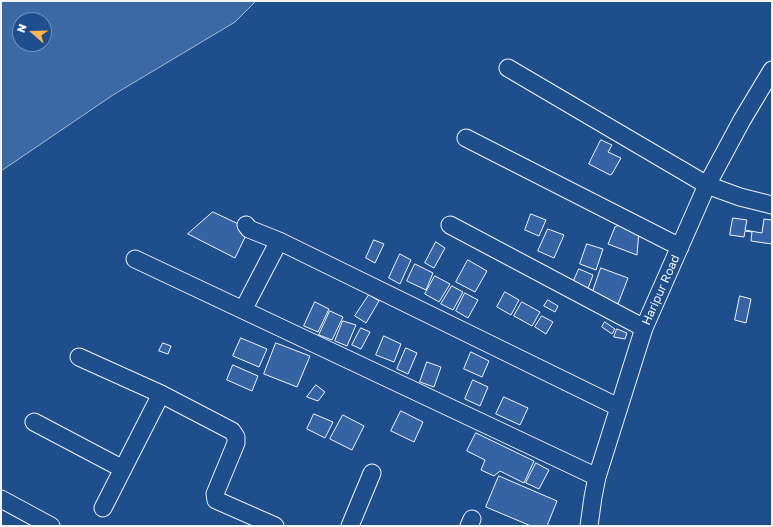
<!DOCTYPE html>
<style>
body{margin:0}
#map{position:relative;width:773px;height:527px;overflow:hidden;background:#1f4e8c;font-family:"Golos Text",sans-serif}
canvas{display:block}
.frame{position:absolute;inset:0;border:2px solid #f2f6ff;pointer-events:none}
.north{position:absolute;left:12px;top:12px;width:40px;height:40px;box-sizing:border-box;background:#1f4e8c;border:1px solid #7391ba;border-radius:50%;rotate:290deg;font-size:11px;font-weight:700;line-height:16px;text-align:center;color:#f2f6ff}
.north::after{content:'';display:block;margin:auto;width:14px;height:18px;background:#ffb74d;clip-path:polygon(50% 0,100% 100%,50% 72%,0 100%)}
</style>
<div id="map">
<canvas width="773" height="527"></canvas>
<div class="frame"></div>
<div class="north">N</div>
</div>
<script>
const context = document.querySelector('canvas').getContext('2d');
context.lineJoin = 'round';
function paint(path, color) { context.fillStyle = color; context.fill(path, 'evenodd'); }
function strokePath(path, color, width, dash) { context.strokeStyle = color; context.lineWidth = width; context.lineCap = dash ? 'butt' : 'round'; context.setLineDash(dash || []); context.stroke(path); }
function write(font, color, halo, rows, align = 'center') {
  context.font = font + ' "Golos Text",sans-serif'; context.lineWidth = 3; context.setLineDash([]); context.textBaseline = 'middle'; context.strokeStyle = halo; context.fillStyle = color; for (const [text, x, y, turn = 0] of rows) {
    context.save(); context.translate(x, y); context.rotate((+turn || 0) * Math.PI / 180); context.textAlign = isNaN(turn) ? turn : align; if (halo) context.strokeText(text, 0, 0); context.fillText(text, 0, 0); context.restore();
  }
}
const water = new Path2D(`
 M 1,1 L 256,1 L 235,22 L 113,95 L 1,171 ZM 20,20 L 44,20 L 44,44 L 20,44 Z`);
paint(water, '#3b69a3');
strokePath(water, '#a8bbd7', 1);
const building = new Path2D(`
 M 601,140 L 612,145 L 608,152 L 621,158 L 612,174 L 610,175 L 589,164 Z
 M 213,212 L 249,229 L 235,258 L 188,234 Z
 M 531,214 L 546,220 L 539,236 L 525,230 Z
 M 733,218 L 747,220 L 745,230 L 762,233 L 764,219 L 772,220 L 772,244 L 751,241 L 752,232 L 745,231 L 744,237 L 730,235 Z
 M 623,224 L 639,230 L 637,255 L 608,244 L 615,227 Z
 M 548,229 L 564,235 L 554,258 L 538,251 Z
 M 374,240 L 384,244 L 375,263 L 366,258 Z
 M 436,242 L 445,248 L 434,268 L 425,263 Z
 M 587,244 L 603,249 L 596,270 L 580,264 Z
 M 400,254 L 411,260 L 400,284 L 389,278 Z
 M 468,260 L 487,271 L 475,292 L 456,282 Z
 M 415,264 L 433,273 L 426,290 L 407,281 Z
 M 601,268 L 628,278 L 618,304 L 590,293 L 592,292 Z
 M 579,269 L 593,275 L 587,291 L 572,285 Z
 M 435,276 L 450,284 L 439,302 L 425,294 Z
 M 452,286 L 463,292 L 453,310 L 441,304 Z
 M 505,292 L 519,300 L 511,315 L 497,307 Z
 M 465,293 L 478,300 L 468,318 L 456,311 Z
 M 369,295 L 379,301 L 366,323 L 355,316 Z
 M 740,296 L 751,299 L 746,323 L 735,320 Z
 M 548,300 L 558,306 L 555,312 L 544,306 Z
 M 315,302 L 329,309 L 318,332 L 304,326 Z
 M 522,302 L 540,312 L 532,326 L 514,316 Z
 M 330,311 L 343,317 L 332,340 L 319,335 Z
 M 542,316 L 553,322 L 546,334 L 535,327 Z
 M 343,321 L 356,325 L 347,346 L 335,341 Z
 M 605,322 L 615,329 L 612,334 L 602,327 Z
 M 361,328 L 370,332 L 361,349 L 352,345 Z
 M 617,329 L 627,333 L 625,339 L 614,337 Z
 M 384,336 L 401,344 L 394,362 L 376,355 Z
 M 241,338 L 267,349 L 259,367 L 233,356 Z
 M 163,343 L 171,346 L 168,354 L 159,351 Z
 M 276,343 L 310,356 L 297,387 L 264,374 Z
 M 406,348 L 417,353 L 408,374 L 397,369 Z
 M 471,352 L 489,361 L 482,377 L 464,369 Z
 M 427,362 L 441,367 L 434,387 L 420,382 Z
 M 233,365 L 258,376 L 252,391 L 227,380 Z
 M 473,380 L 488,387 L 480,406 L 465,399 Z
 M 316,385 L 325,392 L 318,401 L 307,397 Z
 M 504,397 L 528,408 L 520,425 L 496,414 Z
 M 401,411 L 423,422 L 414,442 L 391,431 Z
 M 314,414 L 333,422 L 325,438 L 307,429 Z
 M 343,415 L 364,426 L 352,450 L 330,439 Z
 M 476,433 L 534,461 L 524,483 L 500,471 L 494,476 L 481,470 L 485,460 L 467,451 Z
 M 536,463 L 549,470 L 539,489 L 526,483 Z
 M 499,476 L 557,501 L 547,526 L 531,526 L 486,507 Z`);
paint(building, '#3563a3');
strokePath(building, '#f2f6ff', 1);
const minor = new Path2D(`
 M 508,68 L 707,185 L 740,197 L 772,205
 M 466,138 L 680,247
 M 246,225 L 249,229 L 279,241 L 618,407
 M 450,225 L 644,328
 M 135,259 L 597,477
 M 243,310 L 279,241
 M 79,357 L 161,394 L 232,431 L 236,437 L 236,443 L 215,494 L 216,500 L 275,526
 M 34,422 L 123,469
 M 1,499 L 51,526
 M 103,508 L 161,394
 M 350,526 L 372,473
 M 469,526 L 472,519
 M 589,526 L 593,497 L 597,477 L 644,328 L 707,185 L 742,120 L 772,70`);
strokePath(minor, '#f2f6ff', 19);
strokePath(minor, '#1f4e8c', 17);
write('12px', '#f2f6ff', '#1f4e8c', [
 ["Haripur Road",661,290,-66]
]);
</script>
